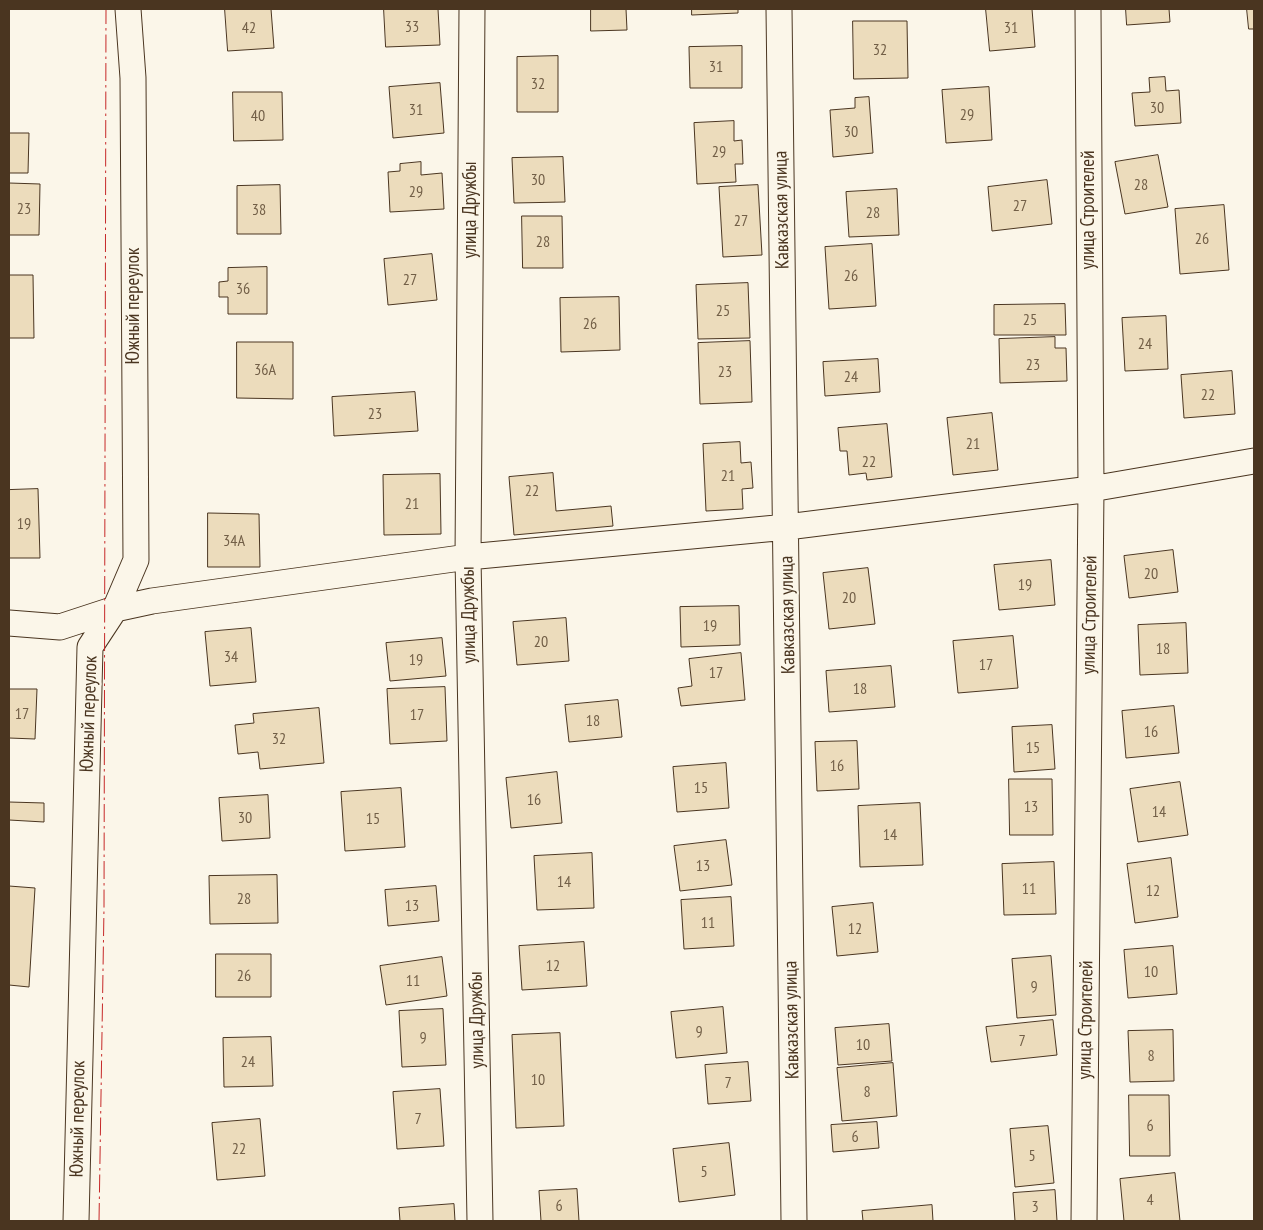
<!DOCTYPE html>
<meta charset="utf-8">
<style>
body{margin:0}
#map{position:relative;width:1263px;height:1230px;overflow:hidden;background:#fbf6e9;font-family:"PT Sans Narrow",sans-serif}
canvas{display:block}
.frame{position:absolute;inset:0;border:10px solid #4a3520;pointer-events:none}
</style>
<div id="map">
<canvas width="1263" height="1230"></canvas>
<div class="frame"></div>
</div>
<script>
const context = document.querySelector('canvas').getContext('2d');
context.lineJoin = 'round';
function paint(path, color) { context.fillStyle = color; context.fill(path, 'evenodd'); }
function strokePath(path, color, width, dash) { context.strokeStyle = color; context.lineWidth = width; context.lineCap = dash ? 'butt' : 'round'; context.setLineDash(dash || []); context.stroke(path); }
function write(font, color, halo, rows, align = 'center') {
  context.font = font + ' "PT Sans Narrow",sans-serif'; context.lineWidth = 4; context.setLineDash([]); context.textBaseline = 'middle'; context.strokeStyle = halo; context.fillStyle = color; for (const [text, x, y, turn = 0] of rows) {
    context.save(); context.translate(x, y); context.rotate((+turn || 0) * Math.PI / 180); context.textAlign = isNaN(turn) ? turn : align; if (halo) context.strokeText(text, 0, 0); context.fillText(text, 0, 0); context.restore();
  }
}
const building = new Path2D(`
 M 225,9 L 271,9 L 274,48 L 228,51 Z
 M 384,9 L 438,9 L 440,45 L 386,47 Z
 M 591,9 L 626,9 L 627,30 L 591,31 Z
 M 692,9 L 738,9 L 738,13 L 692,15 Z
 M 986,9 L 1032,9 L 1035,47 L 990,51 Z
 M 1126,9 L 1169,9 L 1170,22 L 1127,25 Z
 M 1247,9 L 1254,9 L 1254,29 L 1249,29 Z
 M 853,21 L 907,21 L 908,78 L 854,79 Z
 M 742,46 L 742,88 L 690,88 L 689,47 Z
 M 558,56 L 558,112 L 517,112 L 517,57 Z
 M 1165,77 L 1166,91 L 1179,90 L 1181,123 L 1135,126 L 1132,93 L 1150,92 L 1149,78 Z
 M 440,83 L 444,133 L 393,138 L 389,87 Z
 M 989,87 L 992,140 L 946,143 L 942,90 Z
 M 233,92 L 282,92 L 283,140 L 234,141 Z
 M 869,97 L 873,153 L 833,157 L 830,110 L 855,108 L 855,98 Z
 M 734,121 L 734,141 L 742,140 L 743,164 L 735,164 L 736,182 L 697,184 L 694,123 Z
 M 9,133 L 29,133 L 28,173 L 9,173 Z
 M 1158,155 L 1168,207 L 1125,214 L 1115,162 Z
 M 563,157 L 565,202 L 514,203 L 512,158 Z
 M 421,162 L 421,175 L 442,173 L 444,209 L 390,212 L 388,172 L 400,171 L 400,164 Z
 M 1047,180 L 1052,224 L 992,231 L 988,187 Z
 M 9,183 L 40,184 L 39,235 L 9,235 Z
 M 280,185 L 281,234 L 237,234 L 237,186 Z
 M 758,185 L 762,255 L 723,257 L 719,187 Z
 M 897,189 L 899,235 L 849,237 L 846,192 Z
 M 1224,205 L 1229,270 L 1180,274 L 1175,209 Z
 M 522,216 L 562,216 L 563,268 L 523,268 Z
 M 872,244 L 876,306 L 829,309 L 825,247 Z
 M 432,254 L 437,300 L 388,305 L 384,259 Z
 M 267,267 L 267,314 L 228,314 L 228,297 L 219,297 L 219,282 L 228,281 L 228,268 Z
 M 9,275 L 33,275 L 34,338 L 9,338 Z
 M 748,283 L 750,338 L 698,339 L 696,285 Z
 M 619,297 L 620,350 L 561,352 L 560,298 Z
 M 1065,304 L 1066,335 L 994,335 L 994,305 Z
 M 1166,316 L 1168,369 L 1125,371 L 1122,318 Z
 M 1055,337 L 1055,348 L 1066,348 L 1067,381 L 1000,383 L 999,339 Z
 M 750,341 L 752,402 L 700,404 L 698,343 Z
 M 237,342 L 293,342 L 293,399 L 237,398 Z
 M 878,359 L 880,392 L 825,396 L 823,362 Z
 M 1232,371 L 1235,414 L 1184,418 L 1181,375 Z
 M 415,392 L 418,431 L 334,436 L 332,397 Z
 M 992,413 L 998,470 L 953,475 L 947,418 Z
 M 887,424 L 892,477 L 867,480 L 866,473 L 849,475 L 847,451 L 840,451 L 838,428 Z
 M 740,442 L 741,463 L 751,462 L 753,488 L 742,489 L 743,509 L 706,511 L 703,444 Z
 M 553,473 L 556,511 L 611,506 L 613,526 L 514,535 L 509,477 Z
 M 440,474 L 441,534 L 384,535 L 383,475 Z
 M 38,489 L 40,558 L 9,558 L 9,490 Z
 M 208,513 L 259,514 L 260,567 L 208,567 Z
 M 1173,550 L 1178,592 L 1129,598 L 1124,556 Z
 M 1051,560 L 1055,605 L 999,610 L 994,565 Z
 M 868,568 L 875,624 L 829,629 L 823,573 Z
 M 739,606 L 740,645 L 681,647 L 680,607 Z
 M 566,618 L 569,661 L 517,665 L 513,622 Z
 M 1186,623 L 1188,673 L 1140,675 L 1138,625 Z
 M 251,628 L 256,682 L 210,686 L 205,632 Z
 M 1013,636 L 1018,688 L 958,693 L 953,641 Z
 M 442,638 L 446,676 L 390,681 L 386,643 Z
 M 741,653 L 745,700 L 681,706 L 678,688 L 692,686 L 689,659 Z
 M 891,666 L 895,707 L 829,712 L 826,671 Z
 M 445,687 L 447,741 L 390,744 L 387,689 Z
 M 9,689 L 37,689 L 35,739 L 9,738 Z
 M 618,700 L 622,737 L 569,742 L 565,705 Z
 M 1174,706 L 1179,753 L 1126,758 L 1122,711 Z
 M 319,708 L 324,763 L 260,769 L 258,752 L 238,754 L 235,725 L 254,723 L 253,714 Z
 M 1052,725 L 1055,769 L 1014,772 L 1012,727 Z
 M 857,741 L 859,789 L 817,791 L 815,742 Z
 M 726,763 L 729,808 L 677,812 L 673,767 Z
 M 557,772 L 562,823 L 511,828 L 506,778 Z
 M 1009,779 L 1052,779 L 1053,835 L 1010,835 Z
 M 1180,782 L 1188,835 L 1138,842 L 1130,789 Z
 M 401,788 L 405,847 L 345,851 L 341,792 Z
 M 268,795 L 270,838 L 222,841 L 219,798 Z
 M 9,802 L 44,803 L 44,822 L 9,820 Z
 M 920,803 L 923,865 L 860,867 L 858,806 Z
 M 726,840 L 732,885 L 680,891 L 674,846 Z
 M 592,853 L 594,908 L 537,910 L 534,856 Z
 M 1171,858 L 1178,917 L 1135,923 L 1127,864 Z
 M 1054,862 L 1056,914 L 1004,915 L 1002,864 Z
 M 277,875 L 278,923 L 210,924 L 209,876 Z
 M 9,886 L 35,888 L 29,987 L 9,985 Z
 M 436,886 L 439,921 L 388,926 L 385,890 Z
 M 731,897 L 734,946 L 684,949 L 681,900 Z
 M 873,903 L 878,952 L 837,956 L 832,907 Z
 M 584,942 L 587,986 L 522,990 L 519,946 Z
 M 1173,946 L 1177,994 L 1128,998 L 1124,950 Z
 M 216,954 L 271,954 L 271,997 L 216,997 Z
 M 1051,956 L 1056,1015 L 1017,1018 L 1012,959 Z
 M 442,957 L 447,996 L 386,1005 L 380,966 Z
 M 723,1007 L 727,1053 L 676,1058 L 671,1012 Z
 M 443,1009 L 446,1065 L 402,1067 L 399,1011 Z
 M 1053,1020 L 1057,1055 L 991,1062 L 986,1027 Z
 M 889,1024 L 892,1061 L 838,1065 L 835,1028 Z
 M 1173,1030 L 1174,1081 L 1130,1082 L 1128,1031 Z
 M 560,1033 L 564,1126 L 516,1128 L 512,1035 Z
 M 271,1037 L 273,1086 L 224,1087 L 223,1038 Z
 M 748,1062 L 751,1101 L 708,1104 L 705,1065 Z
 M 893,1063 L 897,1116 L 842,1121 L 837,1068 Z
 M 440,1089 L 444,1146 L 397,1149 L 393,1092 Z
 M 1129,1095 L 1169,1095 L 1170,1156 L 1130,1156 Z
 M 260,1119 L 265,1176 L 217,1180 L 212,1123 Z
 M 877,1122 L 879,1148 L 833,1152 L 831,1125 Z
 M 1048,1126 L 1054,1183 L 1015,1187 L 1010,1129 Z
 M 729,1143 L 735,1195 L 679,1202 L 673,1149 Z
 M 1175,1173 L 1180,1221 L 1124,1221 L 1120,1179 Z
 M 577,1189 L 579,1221 L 541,1221 L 539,1191 Z
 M 1055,1190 L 1057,1221 L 1015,1221 L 1013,1193 Z
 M 454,1204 L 455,1221 L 400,1221 L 399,1208 Z
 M 932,1205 L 933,1221 L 863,1221 L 862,1211 Z`);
paint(building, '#ecdcbc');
strokePath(building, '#4a3520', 1);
const minor = new Path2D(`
 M 472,9 L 468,557 L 480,1221
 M 779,9 L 794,1221
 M 9,623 L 60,627 L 115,609 L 152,601 L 468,557 L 787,527 L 1091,489 L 1254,461
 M 76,1221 L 90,647 L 115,609 L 136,560 L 133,78 L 128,9
 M 1084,1221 L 1091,489 L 1088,9`);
strokePath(minor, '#4a3520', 27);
strokePath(minor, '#fbf6e9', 25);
strokePath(new Path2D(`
 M 99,1221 L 104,908 L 106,9`), '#c62828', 1, [18, 4, 2.5, 4]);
write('16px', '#725f47', null, [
 ["33",412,27],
 ["42",249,28],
 ["31",1011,28],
 ["32",880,50],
 ["31",716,67],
 ["32",538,84],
 ["30",1157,108],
 ["31",416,110],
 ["29",967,115],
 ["40",258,116],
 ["30",851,132],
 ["29",719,152],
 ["30",538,180],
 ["28",1141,185],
 ["29",416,192],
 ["27",1020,206],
 ["23",24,209],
 ["38",259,210],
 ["28",873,213],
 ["27",741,221],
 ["26",1202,239],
 ["28",543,242],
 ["26",851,276],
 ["27",410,280],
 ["36",243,289],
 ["25",723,311],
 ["25",1030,320],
 ["26",590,324],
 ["24",1145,344],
 ["23",1033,365],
 ["36А",265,370],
 ["23",725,372],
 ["24",851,377],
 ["22",1208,395],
 ["23",375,414],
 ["21",973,444],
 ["22",869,462],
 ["21",728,476],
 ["22",532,491],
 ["21",412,504],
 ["19",24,524],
 ["34А",234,541],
 ["20",1151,574],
 ["19",1025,585],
 ["20",849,598],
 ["19",710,626],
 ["20",541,642],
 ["18",1163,649],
 ["34",231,657],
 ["19",416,660],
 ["17",986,665],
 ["17",716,673],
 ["18",860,689],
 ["17",22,714],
 ["17",417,715],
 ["18",593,721],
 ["16",1151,732],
 ["32",279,739],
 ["15",1033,748],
 ["16",837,766],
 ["15",701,788],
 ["16",534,800],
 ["13",1031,807],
 ["14",1159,812],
 ["30",245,818],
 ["15",373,819],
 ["14",890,835],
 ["13",703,866],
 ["14",564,882],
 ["11",1029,889],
 ["12",1153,891],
 ["28",244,899],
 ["13",412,906],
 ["11",708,923],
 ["12",855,929],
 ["12",553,966],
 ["10",1151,972],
 ["26",244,976],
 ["11",413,981],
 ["9",1034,987],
 ["9",699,1032],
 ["9",423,1038],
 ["7",1022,1041],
 ["10",863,1045],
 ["8",1151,1056],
 ["24",248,1062],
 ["10",538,1080],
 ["7",728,1083],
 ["8",867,1092],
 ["7",418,1119],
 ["6",1150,1126],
 ["6",855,1137],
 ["22",239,1149],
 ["5",1032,1156],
 ["5",704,1172],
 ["4",1150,1200],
 ["6",559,1206],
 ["3",1035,1207]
]);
write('19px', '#4a3520', '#fbf6e9', [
 ["улица Дружбы",471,210,-90],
 ["Кавказская улица",782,210,-91],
 ["улица Строителей",1089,210,-90],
 ["Южный переулок",134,306,-90],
 ["улица Дружбы",469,615,-91],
 ["Кавказская улица",788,615,-91],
 ["улица Строителей",1090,615,-89],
 ["Южный переулок",89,714,-88],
 ["улица Дружбы",477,1020,-91],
 ["Кавказская улица",792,1020,-91],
 ["улица Строителей",1086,1020,-89],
 ["Южный переулок",78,1119,-89]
]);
</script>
